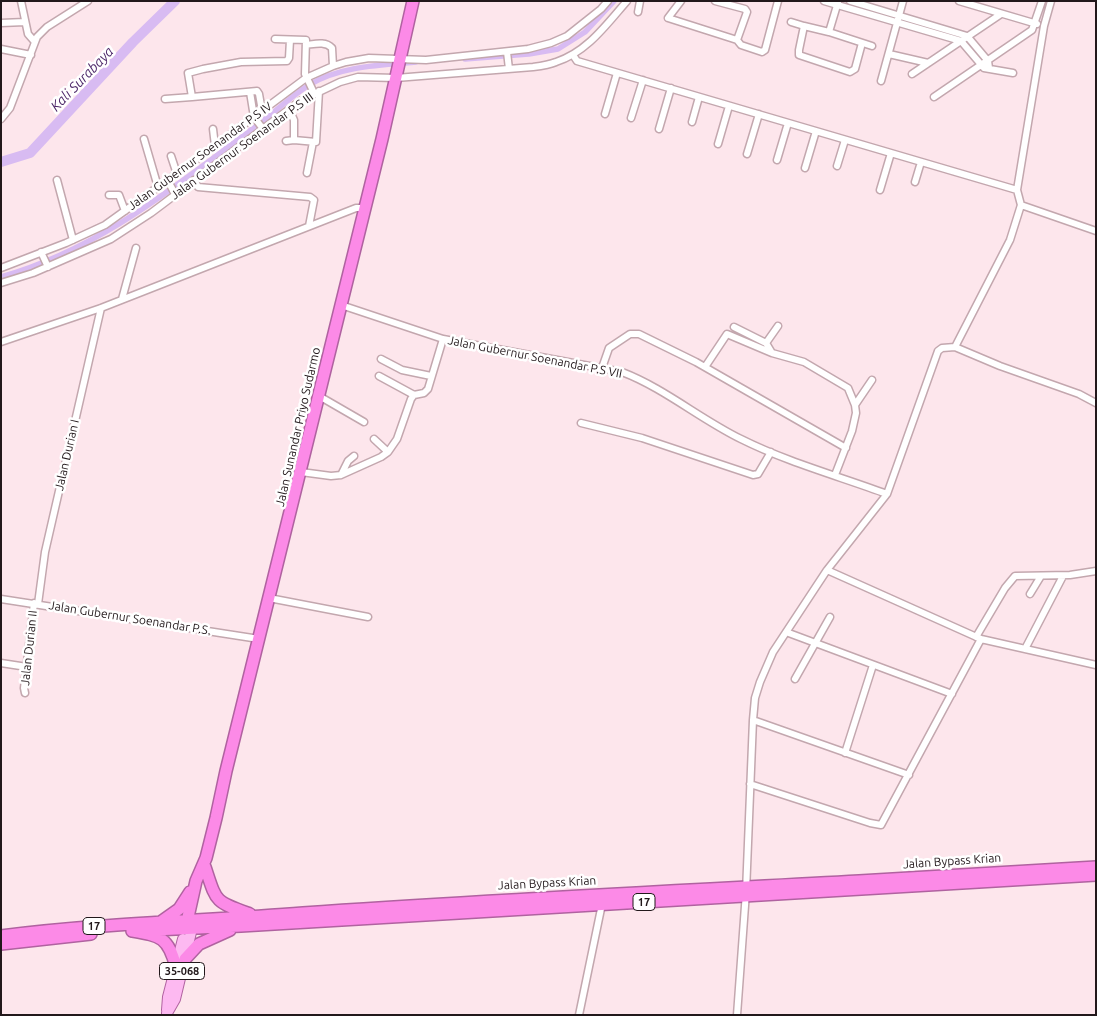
<!DOCTYPE html>
<style>
body{margin:0}
#map{position:relative;width:1097px;height:1016px;overflow:hidden;background:#fde6ec;font-family:Ubuntu,sans-serif}
canvas{display:block}
.frame{position:absolute;inset:0;border:2px solid #22181b;pointer-events:none}
</style>
<div id="map">
<canvas width="1097" height="1016"></canvas>
<div class="frame"></div>
</div>
<script>
const context = document.querySelector('canvas').getContext('2d');
context.lineJoin = 'round';
function strokePath(path, color, width, dash) { context.strokeStyle = color; context.lineWidth = width; context.lineCap = dash ? 'butt' : 'round'; context.setLineDash(dash || []); context.stroke(path); }
function write(font, color, halo, rows, align = 'center') {
  context.font = font + ' Ubuntu,sans-serif'; context.lineWidth = 5; context.setLineDash([]); context.textBaseline = 'middle'; context.strokeStyle = halo; context.fillStyle = color; for (const [text, x, y, turn = 0] of rows) {
    context.save(); context.translate(x, y); context.rotate((+turn || 0) * Math.PI / 180); context.textAlign = isNaN(turn) ? turn : align; if (halo) context.strokeText(text, 0, 0); context.fillText(text, 0, 0); context.restore();
  }
}
strokePath(new Path2D(`
 M 465,59 L 529,54 L 558,49 L 585,32 L 614,1
 M 1,277 C 100,249 174,187 255,127 C 273,114 290,97 309,85 C 340,66 381,65 416,62`), '#d8bbf2', 5.5);
strokePath(new Path2D(`
 M 1,162 L 30,153 L 133,42 L 175,1`), '#d8bbf2', 10);
const street = new Path2D(`
 M 21,1 L 28,34 L 35,42
 M 681,1 L 668,18 L 737,40 L 741,45 L 762,52 L 765,50 L 778,1
 M 715,1 L 745,9 L 747,12 L 737,40
 M 824,1 L 961,41 L 984,68 L 1013,73
 M 850,1 L 967,36 L 988,61 L 989,68
 M 959,1 L 1037,24
 M 838,2 L 829,32 L 872,46
 M 638,12 L 640,1
 M 791,22 L 804,26 L 799,50 L 799,55 L 850,72 L 855,69 L 862,43
 M 1,23 L 25,22
 M 804,26 L 829,32
 M 275,39 L 306,40 L 305,74 L 314,93
 M 306,45 C 315,44 325,41 332,48 L 333,66
 M 1,49 L 31,55
 M 507,52 L 509,69
 M 889,54 L 928,63
 M 573,55 L 577,61 L 1017,190
 M 912,74 L 1001,14
 M 881,81 L 903,1
 M 250,92 L 254,117 L 263,129
 M 934,97 L 1032,30 L 1042,1
 M 165,99 L 192,97
 M 289,109 L 294,120 L 294,140 L 316,142 L 319,91
 M 262,111 L 259,94 L 257,91 L 192,97 L 188,73 L 203,69 L 241,62 L 287,61 L 289,58 L 290,40
 M 605,114 L 617,73
 M 631,118 L 643,80
 M 1,119 L 10,108 L 37,37 L 47,27 L 88,1
 M 692,122 L 699,97
 M 213,129 L 215,146
 M 659,129 L 671,88
 M 144,139 L 158,187
 M 286,141 L 294,140
 M 718,144 L 729,106
 M 747,154 L 759,114
 M 171,156 L 177,174
 M 777,160 L 788,123
 M 837,166 L 845,140
 M 805,168 L 816,131
 M 307,173 L 313,142
 M 57,180 L 73,240
 M 194,180 L 198,187 L 310,197 L 314,200 L 309,226
 M 168,181 L 175,194
 M 915,182 L 921,162
 M 880,190 L 891,153
 M 109,195 L 119,195 L 125,211
 M 1021,205 L 1096,231
 M 41,252 L 48,267
 M 1,268 L 66,243 L 105,225 L 215,146 L 306,78 L 333,66 L 346,62 L 369,58 L 426,60 L 528,49 L 551,43 L 567,36 L 601,9 L 608,1
 M 1,283 L 33,273 L 111,239 L 151,213 L 300,101 L 340,82 L 358,77 L 396,78 L 533,67 C 541,66 549,65 556,62 C 587,52 606,25 627,1
 M 122,299 L 136,248
 M 341,305 L 443,339 L 622,372 C 664,388 700,419 741,439 C 787,462 838,476 887,494
 M 734,327 L 766,343 L 772,353 L 804,362 L 848,388 L 855,405 L 856,413 L 852,431 L 835,475
 M 1,342 L 101,308 L 356,208 L 365,208
 M 766,343 L 778,326
 M 955,347 L 1000,366 L 1079,394 L 1096,403
 M 381,359 L 402,370 L 431,376
 M 705,367 L 727,334 L 772,353
 M 602,368 L 609,348 L 630,334 L 639,334 L 696,362 L 846,448
 M 379,376 L 414,395
 M 319,396 L 364,422
 M 855,405 L 872,380
 M 581,423 L 642,438 L 753,475 L 758,474 L 771,452
 M 374,439 L 388,452
 M 301,472 L 331,476 L 341,475 L 381,457 L 388,452 L 397,439 L 411,399 L 414,395 L 424,393 L 428,389 L 443,339
 M 341,475 L 348,461 L 354,456
 M 827,570 L 981,639 L 1096,665
 M 1030,594 L 1041,576
 M 269,598 L 368,617
 M 1,599 L 259,639
 M 38,604 L 45,552 L 101,308
 M 786,632 L 952,694
 M 976,637 L 1005,588 L 1015,576 L 1070,575 L 1096,571
 M 1025,649 L 1063,576
 M 1,663 L 27,667
 M 795,679 L 830,617
 M 25,693 L 24,688 L 34,603
 M 753,720 L 909,775
 M 845,753 L 873,665
 M 750,784 L 870,823 L 881,825 L 981,639
 M 579,1015 L 602,904
 M 737,1015 L 746,892 L 753,720 L 755,698 L 760,682 L 773,652 L 827,570 L 887,494 L 938,351 L 942,348 L 955,347 L 1010,240 L 1021,205 L 1017,190 L 1044,26 L 1051,1`);
const primary = new Path2D(`
 M 167,1010 L 168,997 L 183,939
 M 167,1013 L 175,999 L 192,928`);
const highway = new Path2D(`
 M 205,867 C 217,903 214,901 250,914
 M 162,921 L 179,909 L 190,892
 M 186,926 L 196,881 L 206,858 L 216,818 L 226,771 L 382,139 L 413,1
 M 154,930 L 241,926 L 1096,875
 M 132,931 C 161,936 168,937 176,967
 M 1,936 C 102,923 203,921 303,913 C 489,900 674,891 859,881 C 938,877 1017,871 1096,867
 M 1,944 L 91,934
 M 185,959 L 199,944 L 230,930`);
strokePath(street, '#c3a7ae', 9);
strokePath(primary, '#b062a0', 12);
strokePath(highway, '#b062a0', 14);
strokePath(street, '#fff', 6);
strokePath(primary, '#fdb9f1', 10);
strokePath(highway, '#fc8ae7', 11);
for (const [x, y, w] of [
 [644,902,22],
 [94,926,22],
 [182,971,45]
]) { const box = new Path2D(); box.roundRect(x - w / 2, y - 8.5, w, 17, 4); context.fillStyle = '#fff'; context.fill(box); strokePath(box, '#22181b', 1); }
write('bold 11px', '#22181b', null, [
 ["17",644,902],
 ["17",94,926],
 ["35-068",182,971]
]);
write('12px', '#22181b', '#fff', [
 ["Jalan Gubernur Soenandar P.S III",242,146,-36],
 ["Jalan Gubernur Soenandar P.S IV",200,156,-36],
 ["Jalan Gubernur Soenandar P.S VII",535,357,11],
 ["Jalan Sunandar Priyo Sudarmo",298,427,-77],
 ["Jalan Durian I",67,455,-77],
 ["Jalan Gubernur Soenandar P.S.",130,618,9],
 ["Jalan Durian II",29,648,-84],
 ["Jalan Bypass Krian",952,861,-4],
 ["Jalan Bypass Krian",547,883,-3]
]);
write('italic 14px', '#4d2869', '#fff', [
 ["Kali Surabaya",82,79,-46]
]);
</script>
